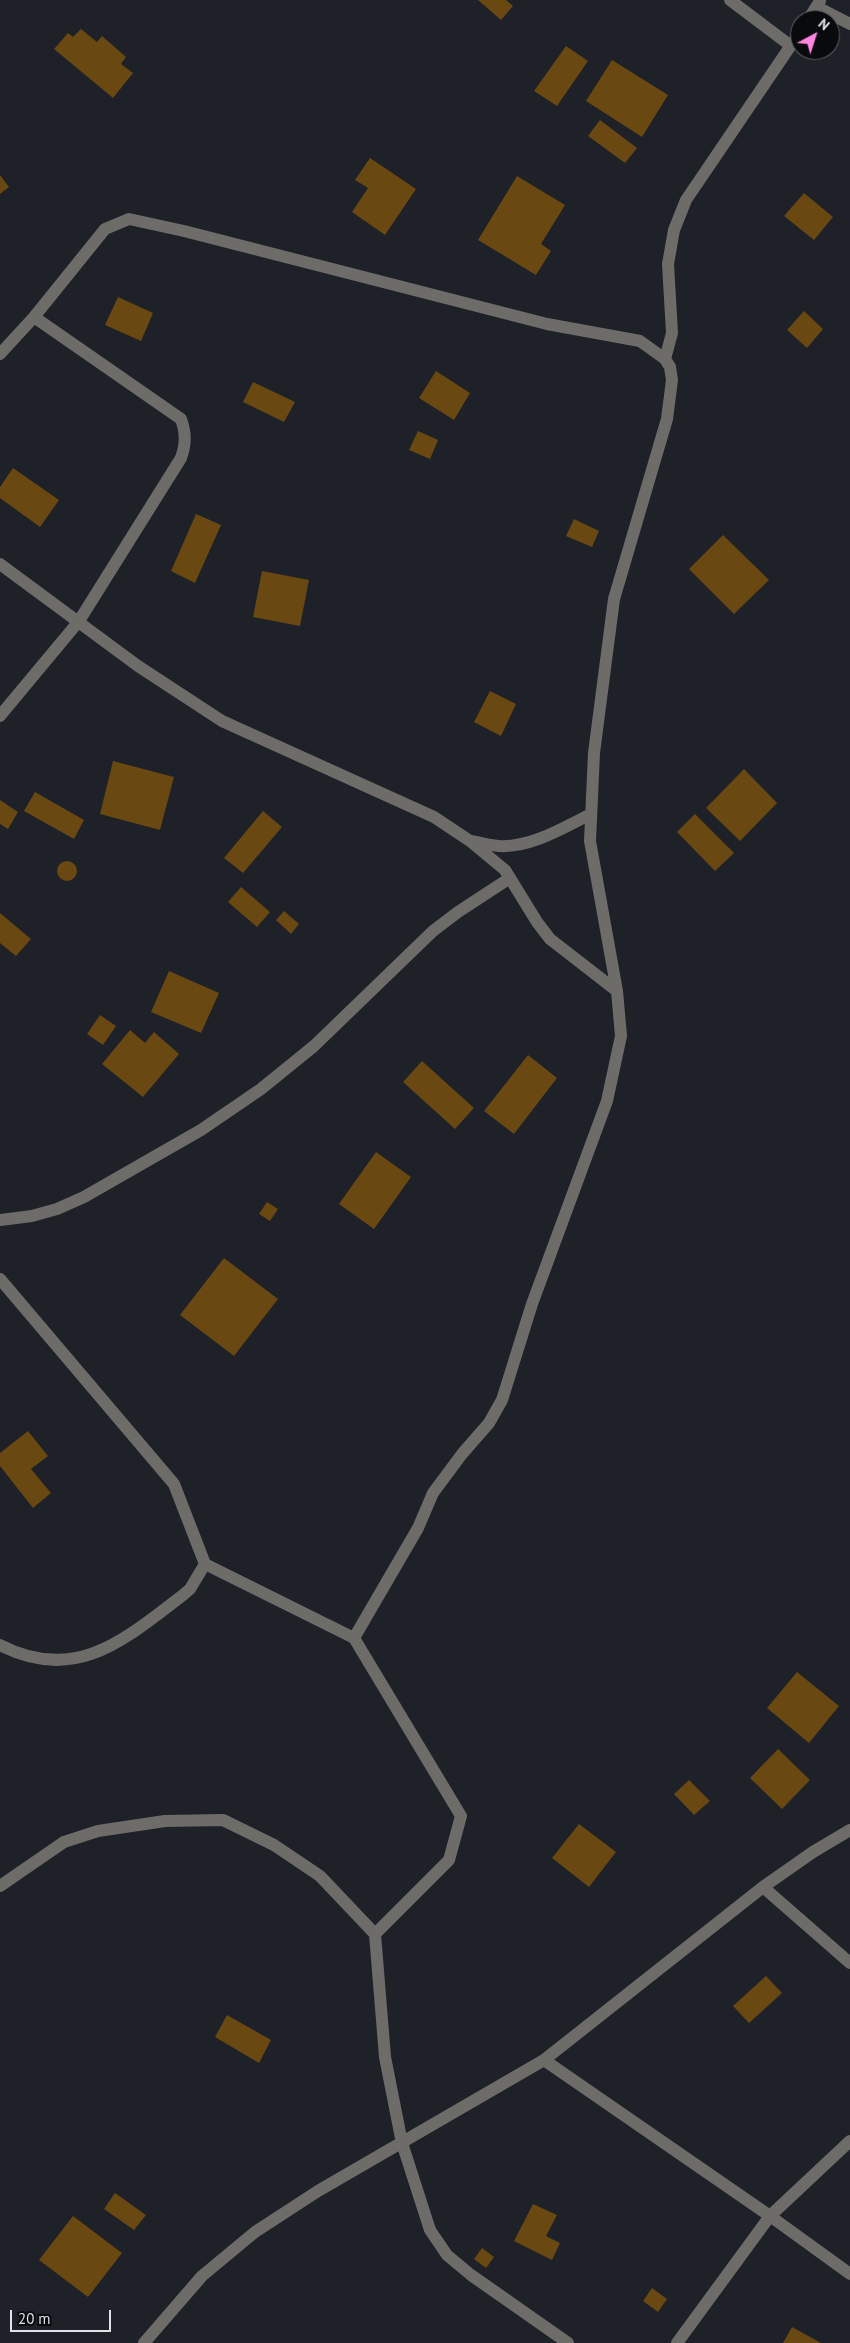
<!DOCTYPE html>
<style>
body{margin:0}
#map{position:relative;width:850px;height:2343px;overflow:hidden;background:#1e2128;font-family:"PT Sans",sans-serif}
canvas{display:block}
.north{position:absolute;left:790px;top:10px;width:50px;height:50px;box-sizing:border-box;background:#090a0e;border:1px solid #5f6065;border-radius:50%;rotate:40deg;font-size:14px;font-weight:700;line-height:20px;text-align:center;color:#e0e2e7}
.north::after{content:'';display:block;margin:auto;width:18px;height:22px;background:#ff85df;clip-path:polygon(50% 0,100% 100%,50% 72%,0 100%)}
.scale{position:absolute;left:10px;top:2310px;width:101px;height:22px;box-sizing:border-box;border:2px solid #e0e2e7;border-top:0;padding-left:6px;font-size:15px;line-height:18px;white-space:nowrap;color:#e0e2e7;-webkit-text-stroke:4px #090a0e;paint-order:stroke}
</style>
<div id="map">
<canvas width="850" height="2343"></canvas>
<div class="north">N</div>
<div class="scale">20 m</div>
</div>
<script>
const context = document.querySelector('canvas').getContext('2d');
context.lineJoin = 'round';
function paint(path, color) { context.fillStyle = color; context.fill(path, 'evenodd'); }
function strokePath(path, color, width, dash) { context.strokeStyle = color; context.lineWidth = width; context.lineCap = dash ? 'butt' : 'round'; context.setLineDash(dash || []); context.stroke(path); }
paint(new Path2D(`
 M 478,0 L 506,0 L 513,6 L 501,20 Z
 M 81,29 L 97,42 L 102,36 L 126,57 L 121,64 L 133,73 L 113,98 L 54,49 L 68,33 L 73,37 Z
 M 566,46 L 588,61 L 557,106 L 534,91 Z
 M 612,60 L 668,95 L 642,137 L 586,101 Z
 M 600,120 L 637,148 L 625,163 L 588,136 Z
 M 370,158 L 416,189 L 385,235 L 352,212 L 368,188 L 355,180 Z
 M 0,175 L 9,187 L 0,194 Z
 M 517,176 L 565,205 L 541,244 L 551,251 L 536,275 L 478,240 Z
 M 804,193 L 833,217 L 814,240 L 784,216 Z
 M 118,297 L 153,313 L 141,341 L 105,325 Z
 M 804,311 L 823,329 L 807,348 L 787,330 Z
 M 436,371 L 470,393 L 454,420 L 419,398 Z
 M 253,382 L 295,402 L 284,422 L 243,402 Z
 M 418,431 L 438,440 L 430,459 L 409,450 Z
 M 13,468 L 59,500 L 40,527 L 0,498 L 0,487 Z
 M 196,514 L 221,525 L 195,583 L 171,571 Z
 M 574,519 L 599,531 L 592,547 L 566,536 Z
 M 723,535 L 769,580 L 734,614 L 689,569 Z
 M 262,571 L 309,580 L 300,626 L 253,617 Z
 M 490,691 L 516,704 L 501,736 L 474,722 Z
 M 113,761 L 174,777 L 160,830 L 100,814 Z
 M 744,769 L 777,803 L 740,841 L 706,808 Z
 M 35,792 L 84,820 L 74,839 L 24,811 Z
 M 0,800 L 18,812 L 8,829 L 0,824 Z
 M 263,811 L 282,827 L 243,873 L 224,858 Z
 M 695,814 L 734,853 L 715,871 L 677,832 Z
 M57 871a10 10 0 1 1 20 0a10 10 0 1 1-20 0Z
 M 241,887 L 270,912 L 257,927 L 228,902 Z
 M 284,911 L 299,924 L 291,934 L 276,920 Z
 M 0,913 L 31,939 L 16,956 L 0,943 Z
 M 169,971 L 219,993 L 201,1033 L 151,1012 Z
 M 100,1015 L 116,1026 L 103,1045 L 87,1034 Z
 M 130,1030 L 145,1043 L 154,1032 L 179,1054 L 143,1097 L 102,1064 Z
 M 528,1055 L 557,1078 L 514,1134 L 484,1111 Z
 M 422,1061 L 474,1108 L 455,1129 L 403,1082 Z
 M 376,1152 L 411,1177 L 374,1229 L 339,1204 Z
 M 267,1202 L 278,1209 L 270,1221 L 259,1214 Z
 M 224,1258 L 278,1299 L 234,1356 L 180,1315 Z
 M 28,1431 L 48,1456 L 31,1469 L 51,1493 L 33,1508 L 0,1466 L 0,1453 Z
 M 797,1672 L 839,1706 L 809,1743 L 767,1708 Z
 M 778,1749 L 810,1780 L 782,1809 L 750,1778 Z
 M 689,1780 L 710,1801 L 694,1815 L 674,1794 Z
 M 579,1824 L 616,1852 L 589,1887 L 552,1858 Z
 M 766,1976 L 782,1993 L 749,2023 L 733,2006 Z
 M 227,2015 L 271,2040 L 259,2063 L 215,2037 Z
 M 115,2193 L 146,2215 L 134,2230 L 104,2209 Z
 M 533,2204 L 557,2215 L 546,2236 L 560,2243 L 552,2260 L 514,2241 Z
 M 73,2216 L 122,2253 L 88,2297 L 39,2260 Z
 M 482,2248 L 494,2257 L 486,2268 L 474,2259 Z
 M 652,2288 L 667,2299 L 658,2312 L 643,2301 Z
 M 792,2327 L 821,2343 L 783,2343 Z`), '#694811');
strokePath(new Path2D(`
 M 730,0 L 791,46
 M 817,7 L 850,24
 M 808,20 L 820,1
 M 0,354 L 34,317 L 105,229 L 129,219 L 184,231 L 547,324 L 640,341 L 665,359 L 670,367 L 672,380 L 667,419 L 614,599 L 594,753 L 590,841 L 617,991 L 621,1036 L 607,1101 L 532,1304 L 502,1400 L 489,1423 L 462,1454 L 433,1493 L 418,1528 L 354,1638 L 461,1816 L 449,1860 L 375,1934
 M 665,359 L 672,333 L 668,264 L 674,230 L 686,200 L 800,32
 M 0,564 L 138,666 L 222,721 L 434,817 L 470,841 L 505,870 L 537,922 L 550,939 L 617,991
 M 0,716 L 79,621 L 181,458 C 186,444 186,433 181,419 L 34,317
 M 472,841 C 481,843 490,845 499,846 C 530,848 563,828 589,815
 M 0,1220 L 32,1216 L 57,1209 L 84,1197 L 201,1130 L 261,1089 L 314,1046 L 433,931 L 458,912 L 510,878
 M 0,1279 L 174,1484 L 205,1564 L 354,1638
 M 0,1645 C 76,1684 124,1640 183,1595 L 190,1589 L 205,1564
 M 0,1886 L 64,1842 L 98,1831 L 165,1821 L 223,1820 L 274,1845 L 320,1876 L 375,1934 L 385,2057 L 402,2143 L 430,2230 L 447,2255 L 471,2275 L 568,2343
 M 763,1887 L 850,1963
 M 544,2060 L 770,2216 L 850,2274
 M 144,2343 L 202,2276 L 255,2232 L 318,2191 L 544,2060 L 763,1887 L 813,1852 L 850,1830
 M 677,2343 L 770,2216 L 850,2141`), '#6d6c68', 12);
</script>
